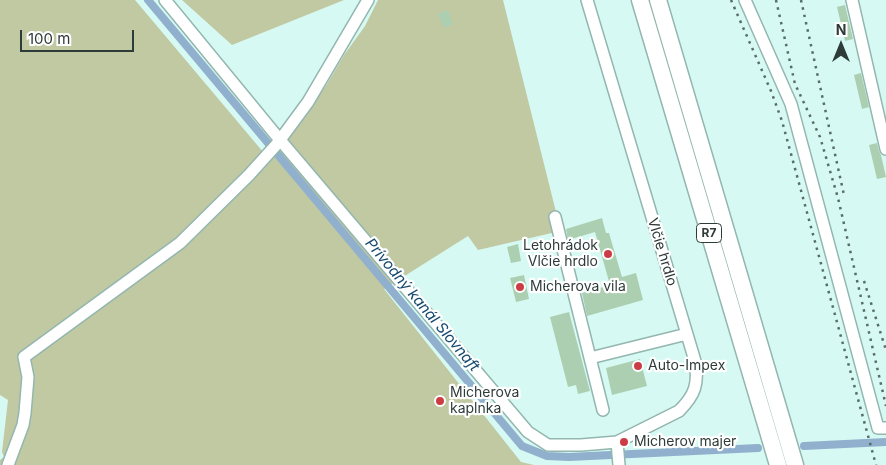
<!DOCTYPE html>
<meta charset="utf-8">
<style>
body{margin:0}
#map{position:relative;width:886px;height:465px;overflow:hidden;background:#d6faf3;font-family:Inter,sans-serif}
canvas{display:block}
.north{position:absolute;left:816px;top:20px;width:50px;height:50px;-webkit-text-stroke:4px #fff;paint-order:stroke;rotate:0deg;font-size:14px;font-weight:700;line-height:20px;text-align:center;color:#2e3c39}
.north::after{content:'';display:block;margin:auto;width:18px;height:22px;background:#2e3c39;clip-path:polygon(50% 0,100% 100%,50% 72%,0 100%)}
.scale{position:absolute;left:20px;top:30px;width:114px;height:22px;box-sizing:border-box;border:2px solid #2e3c39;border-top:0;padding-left:6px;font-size:15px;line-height:18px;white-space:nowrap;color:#2e3c39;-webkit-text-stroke:4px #fff;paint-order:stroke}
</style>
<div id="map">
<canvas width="886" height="465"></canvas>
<div class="north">N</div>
<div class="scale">100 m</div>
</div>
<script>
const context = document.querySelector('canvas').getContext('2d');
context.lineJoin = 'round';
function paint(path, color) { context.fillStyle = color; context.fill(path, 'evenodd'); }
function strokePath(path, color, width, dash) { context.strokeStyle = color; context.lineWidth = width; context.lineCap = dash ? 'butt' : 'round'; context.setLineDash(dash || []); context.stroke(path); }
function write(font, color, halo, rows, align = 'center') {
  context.font = font + ' Inter,sans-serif'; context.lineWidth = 4.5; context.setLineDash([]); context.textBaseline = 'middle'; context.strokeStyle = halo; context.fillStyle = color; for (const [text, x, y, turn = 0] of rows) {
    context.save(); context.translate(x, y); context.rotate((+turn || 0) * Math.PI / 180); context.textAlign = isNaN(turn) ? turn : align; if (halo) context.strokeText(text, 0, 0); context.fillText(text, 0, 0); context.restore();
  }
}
paint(new Path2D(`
 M 0,0 L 135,0 L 269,159 L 286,141 L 327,84 L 344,55 L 365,26 L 378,0 L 503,0 L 557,216 L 556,232 L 478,250 L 468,236 L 384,289 L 521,462 L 534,465 L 0,465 L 0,460 L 4,457 L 2,452 L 8,400 L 0,395 Z
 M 182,0 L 344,0 L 232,45 Z`), '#c0c9a2');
strokePath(new Path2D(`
 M 148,0 L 522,446 L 547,456 L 569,457 L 758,448
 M 804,446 L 886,442`), '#90b0cd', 8);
paint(new Path2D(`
 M 845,5 L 853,39 L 845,41 L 837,7 Z
 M 448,10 L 453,24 L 444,28 L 438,14 Z
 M 861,73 L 869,107 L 862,109 L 854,75 Z
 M 877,143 L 879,151 L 881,155 L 886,177 L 877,179 L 869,145 Z
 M 602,218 L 606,233 L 609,233 L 622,277 L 636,273 L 643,300 L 587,316 L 582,293 L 610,285 L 595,232 L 568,240 L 566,229 Z
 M 518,244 L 521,261 L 511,263 L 507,247 Z
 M 524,275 L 529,299 L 516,302 L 510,278 Z
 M 569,312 L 590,391 L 578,394 L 576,385 L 568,387 L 550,317 Z
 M 640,359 L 647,386 L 612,395 L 606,368 Z`), '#accfb2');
const minor = new Path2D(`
 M 165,0 L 280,140 L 528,432 L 548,445 L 581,445 L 617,442
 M 587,0 L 695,361 C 699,384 695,395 679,411 L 617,442 L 619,465
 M 745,0 L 791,104 L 878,428 L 886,428
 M 852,0 L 886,149
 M 555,217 L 603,410
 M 590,358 L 687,334
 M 8,465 L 23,425 L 25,413 L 28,377 L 24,357 L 180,243 L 249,175 L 277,144 L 308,102 L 368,0`);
const highway = new Path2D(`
 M 640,0 L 778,465
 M 658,0 L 795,465`);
strokePath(minor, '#93b6af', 14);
strokePath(highway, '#93b6af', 19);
strokePath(minor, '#fff', 11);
strokePath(highway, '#fff', 16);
strokePath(new Path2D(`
 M 731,0 L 771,91 L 782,121 L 876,465
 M 776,0 L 795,84 L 820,137 L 838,198 L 886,406
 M 801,0 L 844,195
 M 864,281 L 886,350`), '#586c68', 2.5, [2.5, 5]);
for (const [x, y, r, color] of [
 [608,254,5,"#cc3c44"],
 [520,287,5,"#cc3c44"],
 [638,366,5,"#cc3c44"],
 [440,401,5,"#cc3c44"],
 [624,442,5,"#cc3c44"]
]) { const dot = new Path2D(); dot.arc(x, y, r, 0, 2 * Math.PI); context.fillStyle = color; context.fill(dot); strokePath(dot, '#fff', 2); }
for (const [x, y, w] of [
 [709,233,25]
]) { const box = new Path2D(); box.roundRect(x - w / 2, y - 9.5, w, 19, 4); context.fillStyle = '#fff'; context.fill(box); strokePath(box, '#2e3c39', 1); }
write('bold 12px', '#2e3c39', null, [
 ["R7",709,233]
]);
write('14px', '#2e3c39', '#fff', [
 ["Letohrádok",598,246,"right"],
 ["Vlčie hrdlo",598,262,"right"],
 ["Micherova vila",530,287],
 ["Auto-Impex",648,366],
 ["Micherova",450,393],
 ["kaplnka",450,409],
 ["Micherov majer",634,442]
], 'left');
write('14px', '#2e3c39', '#fff', [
 ["Vlčie hrdlo",662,252,73]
]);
write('italic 15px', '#154970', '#fff', [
 ["Prívodný kanál Slovnaft",422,305,50]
]);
</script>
